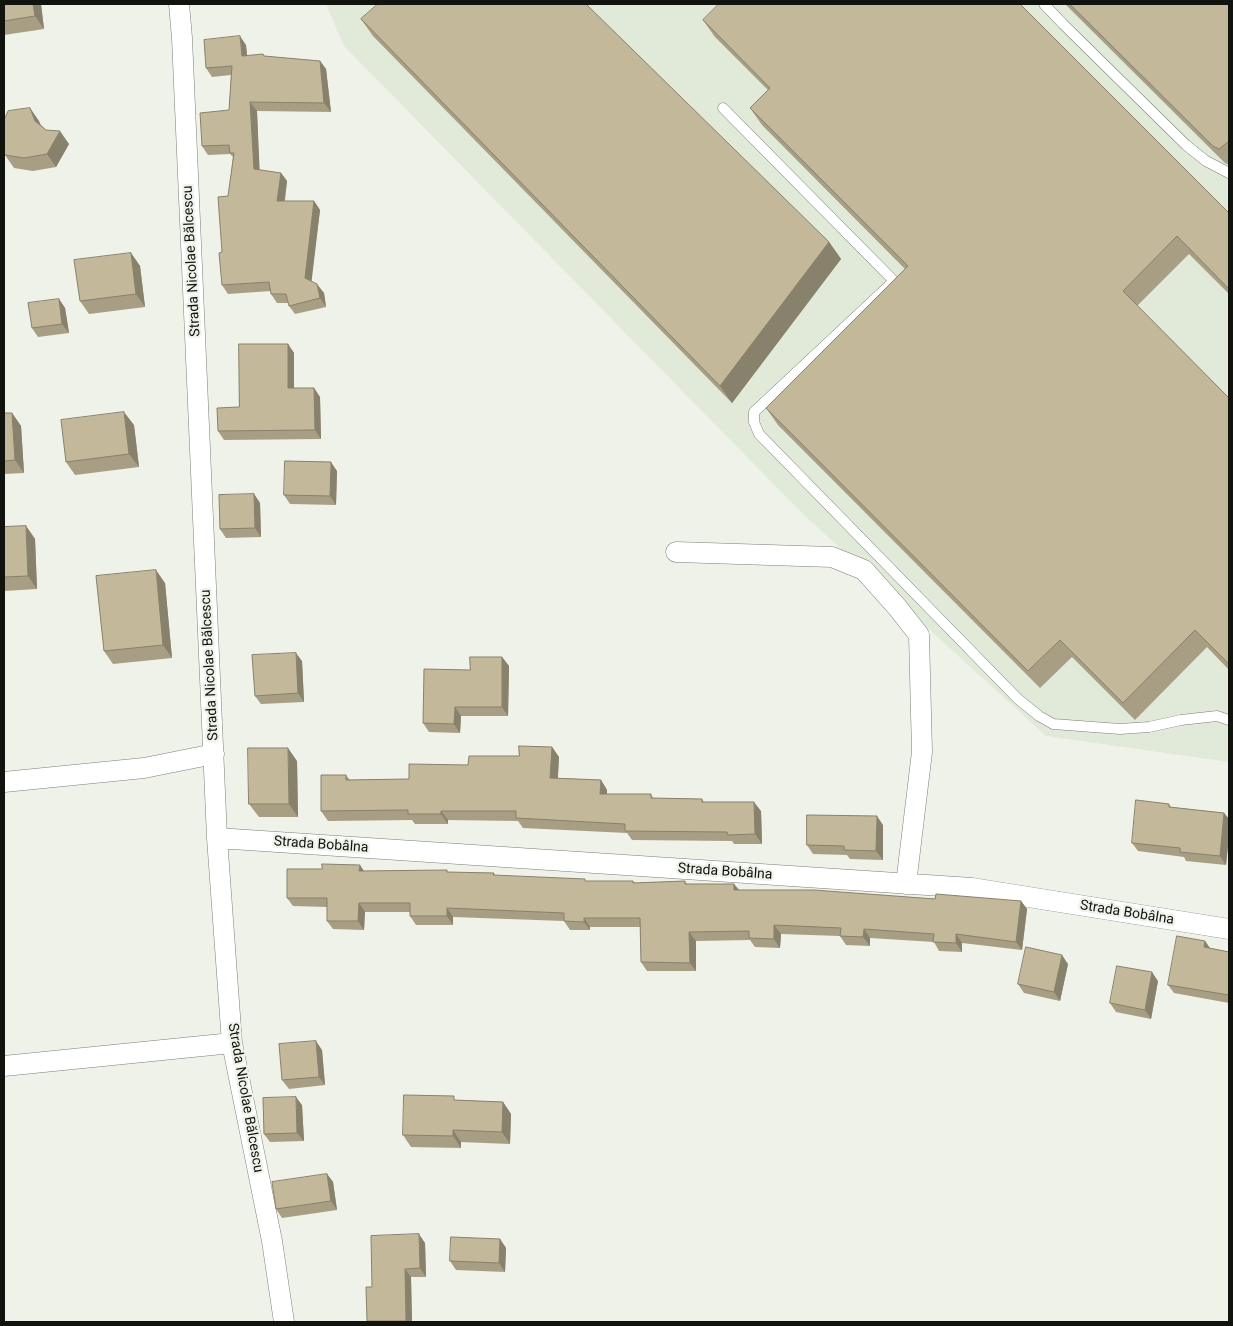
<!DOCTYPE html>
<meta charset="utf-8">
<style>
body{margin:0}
#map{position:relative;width:1233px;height:1326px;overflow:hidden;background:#eef2e8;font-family:Roboto,sans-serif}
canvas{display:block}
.frame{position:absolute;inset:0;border:5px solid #11130f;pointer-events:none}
</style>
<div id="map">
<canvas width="1233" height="1326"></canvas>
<div class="frame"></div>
</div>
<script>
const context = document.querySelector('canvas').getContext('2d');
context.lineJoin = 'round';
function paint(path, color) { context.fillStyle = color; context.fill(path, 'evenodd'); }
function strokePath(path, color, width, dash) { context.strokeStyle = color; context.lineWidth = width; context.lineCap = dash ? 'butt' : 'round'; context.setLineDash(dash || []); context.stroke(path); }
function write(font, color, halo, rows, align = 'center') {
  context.font = font + ' Roboto,sans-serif'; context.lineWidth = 4.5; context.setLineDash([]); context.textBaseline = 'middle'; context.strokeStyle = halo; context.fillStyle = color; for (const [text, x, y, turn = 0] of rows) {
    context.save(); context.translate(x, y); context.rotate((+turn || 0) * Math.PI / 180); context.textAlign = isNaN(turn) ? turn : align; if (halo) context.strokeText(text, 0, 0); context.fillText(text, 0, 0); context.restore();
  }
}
paint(new Path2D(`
 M 326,4 L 1229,4 L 1229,762 L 1046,736 L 803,514 L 344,46 Z`), '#e1e9d8');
const lane = new Path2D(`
 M 1044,4 L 1063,24 L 1186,145 L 1206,161 L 1229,173
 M 723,108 L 894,281 L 754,412 L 754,422 L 759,434 L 1018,699 L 1039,716 L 1053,724 L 1120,729 L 1149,727 L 1181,720 L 1217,716 L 1229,720`);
const street = new Path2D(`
 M 179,4 L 182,38 L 217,838 L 232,1043 L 272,1241 L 284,1322
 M 676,552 L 832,557 L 864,570 L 897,607 L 919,635 L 922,752 L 906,884
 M 4,782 L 144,768 L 214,754
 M 217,838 L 972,888 L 1229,929
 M 4,1066 L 232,1043`);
strokePath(lane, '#7b7f76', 11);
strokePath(street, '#7b7f76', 21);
strokePath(lane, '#fff', 10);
strokePath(street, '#fff', 20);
paint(new Path2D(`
 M 4,4 L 41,4 L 44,29 L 4,35 Z
 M 1065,4 L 1229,4 L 1229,165 L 1225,163 Z
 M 361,19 L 829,242 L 841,259 L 732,403 L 373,36 Z
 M 703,20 L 1229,213 L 1229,294 L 1189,254 L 1137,306 L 1229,398 L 1229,670 L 1207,647 L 1135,720 L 1072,657 L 1040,688 L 778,425 L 766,408 L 905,269 L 762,125 L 750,108 L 768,90 L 715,37 Z
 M 246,45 L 247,56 L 263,54 L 264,56 L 320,61 L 326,69 L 331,112 L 257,111 L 259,170 L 281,173 L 287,181 L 285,201 L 314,201 L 320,210 L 311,281 L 324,293 L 326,307 L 295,314 L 289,306 L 288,303 L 277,303 L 271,294 L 271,291 L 228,294 L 222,285 L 222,252 L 233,157 L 230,154 L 208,155 L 202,146 L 229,110 L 231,75 L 212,77 L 206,68 Z
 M 30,108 L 41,125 L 46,130 L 69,144 L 56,167 L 33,171 L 14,168 L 5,155 Z
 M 131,253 L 140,266 L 145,307 L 89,314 L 80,301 Z
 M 59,299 L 65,308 L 69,333 L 38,337 L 32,328 Z
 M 288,344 L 294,353 L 294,388 L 314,388 L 320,397 L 321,439 L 224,440 L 218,431 L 239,407 Z
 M 4,413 L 12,413 L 21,426 L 24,473 L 4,474 Z
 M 134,425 L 139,467 L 75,475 L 66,462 Z
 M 337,471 L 336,505 L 290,504 L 284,495 Z
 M 254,494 L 260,503 L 261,537 L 226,538 L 220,529 Z
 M 26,526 L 35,539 L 37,589 L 4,591 L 4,527 Z
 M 165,583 L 172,658 L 113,664 L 104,651 Z
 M 502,657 L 509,666 L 508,716 L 461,716 L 460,733 L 429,732 L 423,723 L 470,670 Z
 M 302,661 L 304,702 L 261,704 L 255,696 Z
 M 552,747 L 559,757 L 558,778 L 601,780 L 607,790 L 607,794 L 651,794 L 653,798 L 702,799 L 704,802 L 761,811 L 762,844 L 734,844 L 732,841 L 632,840 L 627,833 L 523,828 L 518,821 L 448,820 L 448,824 L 415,824 L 412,820 L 328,821 L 321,811 L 346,775 L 350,780 L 409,779 L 468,765 L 519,756 Z
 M 297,761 L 298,817 L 259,817 L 249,804 Z
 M 1169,804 L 1171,807 L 1224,813 L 1229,819 L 1229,836 L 1226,865 L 1186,861 L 1184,857 L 1138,851 L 1132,843 Z
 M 883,825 L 883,860 L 850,859 L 847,855 L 813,854 L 807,845 Z
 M 364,871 L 494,873 L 495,876 L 586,881 L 633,881 L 635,883 L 685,881 L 687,884 L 739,890 L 935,899 L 1021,901 L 1027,909 L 1022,950 L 962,943 L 962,952 L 939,951 L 934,942 L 870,938 L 870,946 L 846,945 L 840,936 L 781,934 L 780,948 L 755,947 L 750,940 L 696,941 L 696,971 L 647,971 L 641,962 L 640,927 L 590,927 L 590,930 L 570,930 L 564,921 L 453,917 L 453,925 L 416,925 L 410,916 L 410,912 L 365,912 L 364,930 L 333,929 L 327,921 L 327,907 L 293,906 L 287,898 Z
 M 1205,941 L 1210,948 L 1229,952 L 1229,1003 L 1174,993 L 1168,985 Z
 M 1068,964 L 1060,1001 L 1024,993 L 1018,984 Z
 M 1158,981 L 1151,1019 L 1116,1012 L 1110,1003 Z
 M 322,1050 L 325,1085 L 289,1089 L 282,1080 Z
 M 457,1100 L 503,1102 L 511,1114 L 510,1144 L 461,1142 L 461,1148 L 411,1147 L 403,1135 Z
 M 302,1105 L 304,1141 L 270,1142 L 264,1134 Z
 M 327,1174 L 333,1182 L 337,1210 L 282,1218 L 276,1209 Z
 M 500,1239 L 506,1248 L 505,1272 L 456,1270 L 450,1261 Z
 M 425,1243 L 426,1277 L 411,1277 L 412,1322 L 367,1322 L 367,1321 L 372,1287 Z`), '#a89e84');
paint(new Path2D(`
 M 33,4 L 41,4 L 44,29 L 35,16 Z
 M 240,36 L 246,45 L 248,65 L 242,56 Z
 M 320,61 L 326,69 L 331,112 L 324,103 Z
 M 250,102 L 257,111 L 260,178 L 254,169 Z
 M 30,108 L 39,121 L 44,134 L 35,121 Z
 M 60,131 L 69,144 L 56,167 L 47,154 Z
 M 281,173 L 287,181 L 283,210 L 277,201 Z
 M 314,201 L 320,210 L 311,286 L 305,278 Z
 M 829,242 L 841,259 L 732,403 L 720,386 Z
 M 131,253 L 140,266 L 145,307 L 136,294 Z
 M 317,284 L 324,293 L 326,307 L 320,298 Z
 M 59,299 L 65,308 L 69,333 L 62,324 Z
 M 288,344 L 294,353 L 294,397 L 288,388 Z
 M 314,388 L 320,397 L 321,439 L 315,430 Z
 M 124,412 L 134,425 L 139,467 L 129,454 Z
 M 12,413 L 21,426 L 24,473 L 15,460 Z
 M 331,462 L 337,471 L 336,505 L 330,496 Z
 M 254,494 L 260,503 L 261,537 L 255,528 Z
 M 26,526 L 35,539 L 37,589 L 28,576 Z
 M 156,570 L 165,583 L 172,658 L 163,645 Z
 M 296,653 L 302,661 L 304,702 L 298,693 Z
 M 502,657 L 509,666 L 508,716 L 502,707 Z
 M 455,707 L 461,716 L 460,733 L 454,724 Z
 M 552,747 L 559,757 L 557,788 L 550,778 Z
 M 288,748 L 297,761 L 298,817 L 289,804 Z
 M 601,780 L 607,790 L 607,803 L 600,794 Z
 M 754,802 L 761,811 L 762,844 L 755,834 Z
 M 441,811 L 448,820 L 448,824 L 441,814 Z
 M 1224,813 L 1229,819 L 1229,836 L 1226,865 L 1220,856 Z
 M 877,816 L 883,825 L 883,860 L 876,851 Z
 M 360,865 L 366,874 L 359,871 Z
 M 734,884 L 741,892 L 734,890 Z
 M 1021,901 L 1027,909 L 1022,950 L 1016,942 Z
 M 359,903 L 365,912 L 364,930 L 358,921 Z
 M 447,908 L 453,917 L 453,925 L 447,916 Z
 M 584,918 L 590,927 L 590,930 L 584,922 Z
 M 774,925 L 781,934 L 780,948 L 774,939 Z
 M 864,929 L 870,938 L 870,946 L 863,937 Z
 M 689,932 L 696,941 L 696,971 L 690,963 Z
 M 956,934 L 962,943 L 962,952 L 956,943 Z
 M 1205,941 L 1211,950 L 1204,947 Z
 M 1062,955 L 1068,964 L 1060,1001 L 1054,992 Z
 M 1152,972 L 1158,981 L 1151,1019 L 1145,1010 Z
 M 316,1041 L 322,1050 L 325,1085 L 319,1077 Z
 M 296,1097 L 302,1105 L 304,1141 L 297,1133 Z
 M 503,1102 L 511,1114 L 510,1144 L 502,1132 Z
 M 453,1130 L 461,1142 L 461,1148 L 453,1136 Z
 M 327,1174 L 333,1182 L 337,1210 L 331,1201 Z
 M 419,1234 L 425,1243 L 426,1277 L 420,1268 Z
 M 500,1239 L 506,1248 L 505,1272 L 499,1263 Z
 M 405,1269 L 411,1277 L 412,1322 L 407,1322 L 406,1321 Z`), '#88816b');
const building = new Path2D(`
 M 4,4 L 33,4 L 35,16 L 4,21 Z
 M 378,4 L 586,4 L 829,242 L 720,386 L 361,19 Z
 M 719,4 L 1020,4 L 1229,213 L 1229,289 L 1177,236 L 1123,291 L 1229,398 L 1229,664 L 1195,630 L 1123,703 L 1060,640 L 1028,671 L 766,408 L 908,266 L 750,108 L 770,88 L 703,20 Z
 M 1070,4 L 1229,4 L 1229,141 L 1219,149 L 1213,146 Z
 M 240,36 L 242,56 L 263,54 L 264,56 L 320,61 L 324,103 L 250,102 L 254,169 L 281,173 L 277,201 L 314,201 L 305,278 L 317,284 L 320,298 L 289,306 L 286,294 L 271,294 L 269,282 L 222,285 L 219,253 L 222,252 L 218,197 L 228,196 L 234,153 L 230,153 L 229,145 L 202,146 L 200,113 L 229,110 L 232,66 L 206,68 L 204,40 Z
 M 30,108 L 35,121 L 46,130 L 60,131 L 47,154 L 24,158 L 5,155 L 4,153 L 4,120 L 8,111 Z
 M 131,253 L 136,294 L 80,301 L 74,260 Z
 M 59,299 L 62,324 L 32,328 L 28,303 Z
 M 239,344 L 288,344 L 288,388 L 314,388 L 315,430 L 218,431 L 217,408 L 239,407 Z
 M 124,412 L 129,454 L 66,462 L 61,420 Z
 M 4,413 L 12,413 L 15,460 L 4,461 Z
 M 285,461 L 331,462 L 330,496 L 284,495 Z
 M 254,494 L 255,528 L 220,529 L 219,495 Z
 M 26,526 L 28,576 L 4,577 L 4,527 Z
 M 156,570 L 163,645 L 104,651 L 96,576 Z
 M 296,653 L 298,693 L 255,696 L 252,655 Z
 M 470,657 L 502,657 L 502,707 L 455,707 L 454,724 L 423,723 L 424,669 L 470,670 Z
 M 519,746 L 552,747 L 550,778 L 601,780 L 600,794 L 651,794 L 651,798 L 702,799 L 702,802 L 754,802 L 755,834 L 728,835 L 727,832 L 625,831 L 625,824 L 516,818 L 516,811 L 441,811 L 441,814 L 408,814 L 408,810 L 321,811 L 321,775 L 346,775 L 346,780 L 409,779 L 409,764 L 468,765 L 469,756 L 519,756 Z
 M 248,748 L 288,748 L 289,804 L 249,804 Z
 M 1136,800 L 1169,804 L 1169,807 L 1224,813 L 1220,856 L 1180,852 L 1180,848 L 1132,843 Z
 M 807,815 L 877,816 L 876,851 L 844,850 L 844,846 L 807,845 Z
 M 322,864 L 360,865 L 359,871 L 447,870 L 447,872 L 494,873 L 493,875 L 585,879 L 585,881 L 633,881 L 633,883 L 685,881 L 685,884 L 734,884 L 734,890 L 814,890 L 935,899 L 936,894 L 1021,901 L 1016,942 L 956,934 L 956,943 L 933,942 L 934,934 L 864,929 L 863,937 L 840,936 L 841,928 L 774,925 L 774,939 L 749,938 L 749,931 L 689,932 L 690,963 L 641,962 L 640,918 L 584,918 L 584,922 L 564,921 L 564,913 L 447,908 L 447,916 L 410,916 L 410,903 L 359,903 L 358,921 L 327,921 L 327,898 L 287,898 L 287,869 L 322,869 Z
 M 1177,936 L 1205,941 L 1204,947 L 1229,952 L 1229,995 L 1168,985 Z
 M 1026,947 L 1062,955 L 1054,992 L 1018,984 Z
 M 1117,966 L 1152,972 L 1145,1010 L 1110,1003 Z
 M 316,1041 L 319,1077 L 282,1080 L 279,1044 Z
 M 404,1095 L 454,1096 L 454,1100 L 503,1102 L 502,1132 L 453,1130 L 453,1136 L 403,1135 Z
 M 296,1097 L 297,1133 L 264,1134 L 263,1098 Z
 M 327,1174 L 331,1201 L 276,1209 L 272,1182 Z
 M 419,1234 L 420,1268 L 405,1269 L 406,1321 L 367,1321 L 366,1287 L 372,1287 L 371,1236 Z
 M 451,1237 L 500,1239 L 499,1263 L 450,1261 Z`);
paint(building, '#c3b899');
strokePath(building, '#88816b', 1);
write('14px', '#11130f', '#eef2e8', [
 ["Strada Nicolae Bălcescu",192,261,-93],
 ["Strada Nicolae Bălcescu",210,665,-93],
 ["Strada Bobâlna",321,845,4],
 ["Strada Bobâlna",725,872,4],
 ["Strada Bobâlna",1127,913,9],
 ["Strada Nicolae Bălcescu",245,1098,80]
]);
</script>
